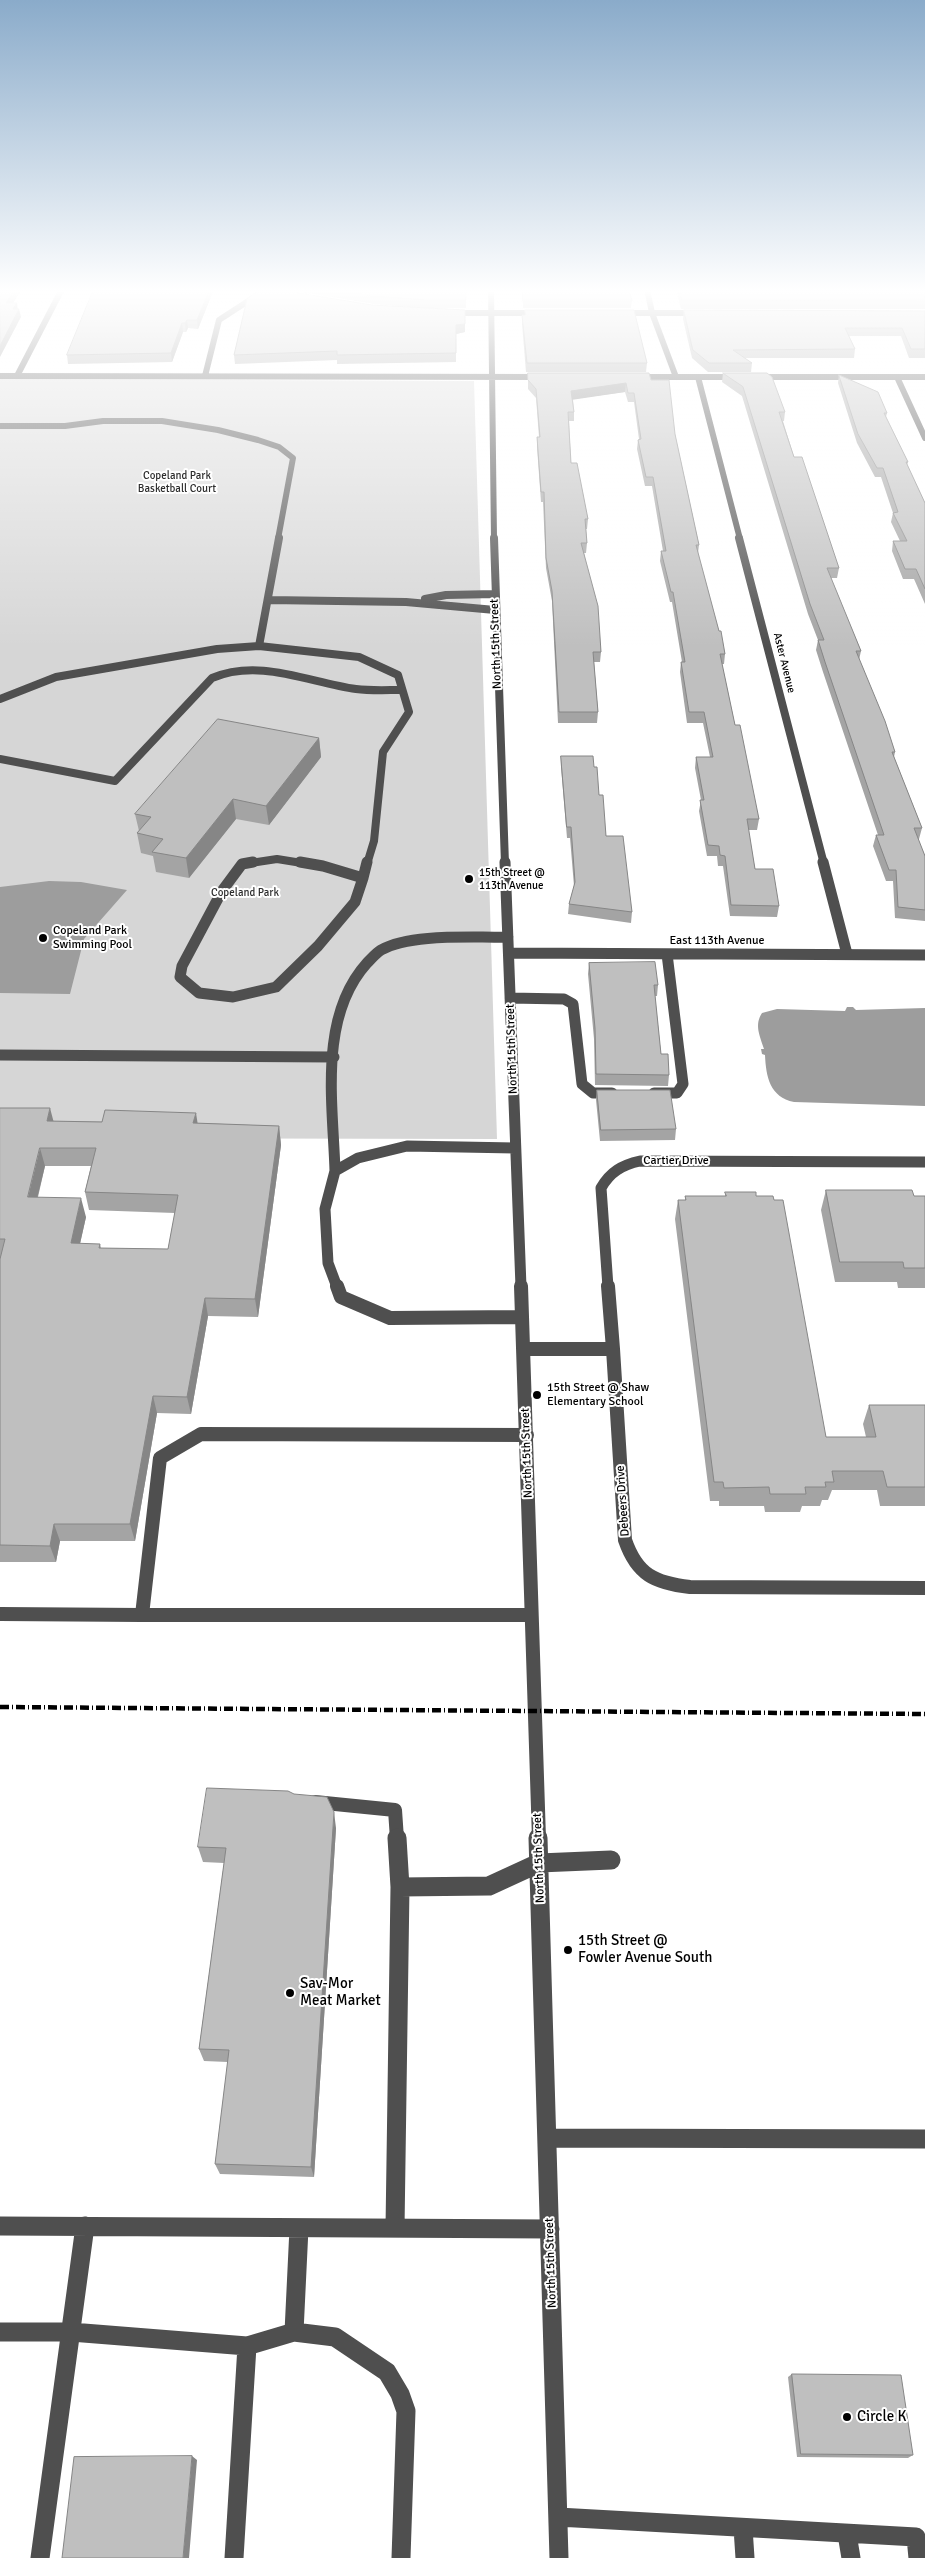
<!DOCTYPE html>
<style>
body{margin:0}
canvas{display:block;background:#fff}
</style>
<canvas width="925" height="2558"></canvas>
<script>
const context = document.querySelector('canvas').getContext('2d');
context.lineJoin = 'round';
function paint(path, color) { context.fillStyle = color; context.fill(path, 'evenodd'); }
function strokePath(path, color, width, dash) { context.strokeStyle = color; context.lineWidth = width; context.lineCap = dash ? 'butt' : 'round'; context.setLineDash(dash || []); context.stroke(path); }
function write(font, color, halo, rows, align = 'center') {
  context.font = font + ' Signika,sans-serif'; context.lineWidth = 4; context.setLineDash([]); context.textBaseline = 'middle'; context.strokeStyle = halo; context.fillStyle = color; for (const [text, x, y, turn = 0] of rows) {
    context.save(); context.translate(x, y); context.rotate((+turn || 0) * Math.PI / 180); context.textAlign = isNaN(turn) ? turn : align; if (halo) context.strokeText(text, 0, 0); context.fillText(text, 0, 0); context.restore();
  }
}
paint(new Path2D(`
 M 0,379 L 474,381 L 497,1139 L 0,1138 Z`), '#d6d6d6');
paint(new Path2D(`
 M 49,881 L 81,882 L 127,890 L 84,939 L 70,994 L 0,993 L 0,887 Z
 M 847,1007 L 853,1007 L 856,1010 L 925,1008 L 925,1106 L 794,1102 C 770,1097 766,1077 765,1055 L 762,1054 L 761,1049 L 764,1049 C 760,1036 754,1025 762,1013 L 777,1009 L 845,1011 Z`), '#9d9d9d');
strokePath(new Path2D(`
 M 254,289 L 276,293
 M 491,289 L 494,539
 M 647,289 L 652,313 L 676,377
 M 450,313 L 540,313
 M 618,313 L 700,313
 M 0,376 L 545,377
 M 17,376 L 62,289
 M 205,376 L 219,320 L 259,294
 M 632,377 L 925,377
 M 698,377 L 740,539
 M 897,377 L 925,438
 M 0,426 L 65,426 L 103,421 L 162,421 L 218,430 L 258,440 L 279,447 L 293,458 L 278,539`), '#4f4f4f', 6);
strokePath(new Path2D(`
 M 279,538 L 259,646 L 359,657 L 398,675 L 409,712 L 383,752 L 374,841 L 367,864
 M 494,538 L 505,864
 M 739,538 L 824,864
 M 425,599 L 446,595 L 495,594
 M 269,600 L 406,602 L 495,610
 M 0,699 L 56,677 L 217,649 L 259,646
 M 0,759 L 115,781 L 212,678 C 259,658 308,682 356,689 C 371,691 387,690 402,690
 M 244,864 L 277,859 L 308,864`), '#4f4f4f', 8);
strokePath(new Path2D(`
 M 253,862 L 242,864 L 222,891 L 182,966 L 180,977 L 199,993 L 233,997 L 276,987 L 318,946 L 355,902 L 363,878
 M 300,862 L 323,866 L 363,878
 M 505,862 L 521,1287
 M 823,862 L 847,954
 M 363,878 L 367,862
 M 509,953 L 925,955
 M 510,998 L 564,999 L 573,1004 L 582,1084 L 593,1093 L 612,1093
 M 0,1055 L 334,1057
 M 654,1093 L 677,1093 L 683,1084 L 667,954
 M 335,1171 C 333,1104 318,1017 367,963 C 371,959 376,953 381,950 C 411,933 473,938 508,937
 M 337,1287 L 328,1263 L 325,1209 L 335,1171 L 358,1158 L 407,1146 L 515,1148
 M 608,1287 L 601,1188 C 610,1172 622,1165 640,1161 L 925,1162`), '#4f4f4f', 11);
strokePath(new Path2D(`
 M 337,1286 L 341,1297 L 390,1318 L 522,1317
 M 521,1286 L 539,1839
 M 608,1286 L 613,1349
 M 523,1349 L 613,1349 L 625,1540 C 637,1575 655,1583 690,1587 L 925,1588
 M 527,1435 L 201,1434 L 160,1458 L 142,1615 L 531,1615
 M 0,1614 L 142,1615
 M 315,1802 L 395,1810 L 397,1839`), '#4f4f4f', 14);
strokePath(new Path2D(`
 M 397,1838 L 400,1887
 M 538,1838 L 559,2558
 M 547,2138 L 925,2139
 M 0,2226 L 550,2229
 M 395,2228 L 400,1887 L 489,1886 L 539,1863 L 611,1860
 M 0,2332 L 71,2332 L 247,2346 L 294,2332 L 335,2337 L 387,2372 L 400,2394 L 406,2411 L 401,2558
 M 294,2332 L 299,2228
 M 558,2517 L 916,2537 L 918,2558
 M 743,2528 L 745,2558
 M 847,2534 L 851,2558
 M 40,2558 L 85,2226
 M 234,2558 L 247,2346`), '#4f4f4f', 19);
strokePath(new Path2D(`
 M 0,1707 L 925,1714`), '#000', 4.5, [9, 3, 1, 3]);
paint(new Path2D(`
 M 214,289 L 198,329 L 188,328 L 186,332 L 183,332 L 172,362 L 68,364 L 67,355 Z
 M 283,289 L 466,289 L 466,308 L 431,308 L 465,332 L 456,334 L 456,362 L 337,364 L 337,360 L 235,364 L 234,355 L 372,305 L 420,308 L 374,304 Z
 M 523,289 L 632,301 L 631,308 L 523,308 Z
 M 676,289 L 925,289 L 925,309 L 681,309 Z
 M 525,310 L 647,363 L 646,372 L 526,372 L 522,324 L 522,315 L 525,315 Z
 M 684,310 L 925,311 L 925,358 L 909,358 L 901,336 L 849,336 L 855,349 L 854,358 L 745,358 L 752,363 L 751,372 L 708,372 L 692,358 L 683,319 Z
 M 528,373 L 651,380 L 675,434 L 699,545 L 698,553 L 725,654 L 724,664 L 722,664 L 735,725 L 759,819 L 757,830 L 748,830 L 755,869 L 779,906 L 777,917 L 730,916 L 723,866 L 718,866 L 717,856 L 707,856 L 699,811 L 701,800 L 695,768 L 696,757 L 710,757 L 703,723 L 687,723 L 680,672 L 681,662 L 682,662 L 672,602 L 670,602 L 660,561 L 661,551 L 663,551 L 652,486 L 645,486 L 637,449 L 638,440 L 639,439 L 634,402 L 628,402 L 625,392 L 573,399 L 574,412 L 574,421 L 569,421 L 571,463 L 588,519 L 587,529 L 586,529 L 587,543 L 586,553 L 584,553 L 601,652 L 600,662 L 594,662 L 598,712 L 597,723 L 558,723 L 552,601 L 546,568 L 543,502 L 541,502 L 537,447 L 537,437 L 539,437 L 536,398 L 528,389 Z
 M 723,373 L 785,412 L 784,421 L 783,421 L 794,457 L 839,568 L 837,578 L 831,578 L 861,651 L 859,660 L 895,752 L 894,757 L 922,828 L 919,839 L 918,839 L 925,856 L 925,921 L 895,918 L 893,881 L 886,881 L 873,846 L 876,835 L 878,835 L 823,672 L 816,650 L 818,640 L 808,614 L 742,396 L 722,382 Z
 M 839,375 L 887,413 L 886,417 L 908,462 L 907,465 L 925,503 L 925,604 L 914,579 L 903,579 L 892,551 L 893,541 L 900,541 L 891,522 L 893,513 L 881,477 L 875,477 L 857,443 L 838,383 Z
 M 319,738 L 321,757 L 269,825 L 236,819 L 189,878 L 156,872 L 153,856 L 141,853 L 137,833 L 139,831 L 135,814 Z
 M 561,756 L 594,767 L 606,836 L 632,912 L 631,923 L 568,914 L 569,904 L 574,886 L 570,838 L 567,838 L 561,766 Z
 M 589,963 L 658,985 L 657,996 L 655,996 L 661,1054 L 669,1075 L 668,1086 L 595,1085 L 594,1039 L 588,974 Z
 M 597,1090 L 676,1129 L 675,1140 L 600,1141 L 596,1100 Z
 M 0,1108 L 54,1121 L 198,1123 L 279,1126 L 281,1145 L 258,1317 L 208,1316 L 191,1414 L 157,1413 L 135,1541 L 60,1541 L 56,1562 L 0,1562 ZM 45,1166 L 91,1166 L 85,1192 L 89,1210 L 175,1213 L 168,1249 L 101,1248 L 100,1244 L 80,1244 L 86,1217 L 38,1197 Z
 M 826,1190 L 914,1196 L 925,1196 L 925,1288 L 898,1288 L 897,1282 L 835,1282 L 821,1210 Z
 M 725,1192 L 826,1437 L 866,1437 L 863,1424 L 869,1405 L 925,1405 L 925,1506 L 880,1506 L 877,1490 L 832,1490 L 828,1500 L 822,1500 L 820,1506 L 802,1506 L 800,1512 L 765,1512 L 764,1506 L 719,1506 L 719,1501 L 710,1501 L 675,1219 L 678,1200 L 685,1200 L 685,1196 L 725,1196 Z
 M 336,1828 L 314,2177 L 220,2174 L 215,2164 L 228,2062 L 204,2061 L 199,2049 L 224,1863 L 203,1862 L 198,1847 Z
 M 792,2374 L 913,2455 L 908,2458 L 797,2457 L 788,2377 Z`), '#a4a4a4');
paint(new Path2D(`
 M 15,289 L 22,289 L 8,311 L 6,303 Z
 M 210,289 L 214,289 L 198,329 L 197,320 Z
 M 17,303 L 18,311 L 19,309 L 21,317 L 0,357 L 0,346 L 13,309 Z
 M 465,310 L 465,332 L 456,334 L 456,362 L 456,325 Z
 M 187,320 L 188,328 L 186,332 L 185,323 Z
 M 182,323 L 183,332 L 172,362 L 171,353 Z
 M 626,383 L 625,392 L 571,400 L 571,391 Z
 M 319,738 L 321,757 L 269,825 L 266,806 Z
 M 233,799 L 236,819 L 189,878 L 186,858 Z
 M 50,1108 L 55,1127 L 47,1121 Z
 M 196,1113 L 199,1132 L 193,1123 Z
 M 279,1126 L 281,1145 L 258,1317 L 255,1299 Z
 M 40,1148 L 45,1166 L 33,1215 L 28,1197 Z
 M 81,1198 L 86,1217 L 76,1261 L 71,1243 Z
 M 205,1298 L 208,1316 L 191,1414 L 187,1397 Z
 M 153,1396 L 157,1413 L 135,1541 L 130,1524 Z
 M 54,1524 L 60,1541 L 56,1562 L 50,1546 Z
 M 334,1812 L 336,1828 L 314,2177 L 311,2167 Z
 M 192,2456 L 197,2460 L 189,2558 L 183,2558 Z`), '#868686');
const building = new Path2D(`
 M 0,289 L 15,289 L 6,303 L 17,303 L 13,309 L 19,309 L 0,346 Z
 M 94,289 L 210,289 L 197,320 L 187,320 L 185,323 L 182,323 L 171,353 L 67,355 Z
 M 262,289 L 274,289 L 372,305 L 465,310 L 465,324 L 456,325 L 456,353 L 337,355 L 337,351 L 234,355 L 247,299 Z
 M 329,289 L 466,289 L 466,300 L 426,300 L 373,296 Z
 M 523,289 L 629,289 L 632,301 L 523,301 Z
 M 679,289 L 925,289 L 925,301 L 682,300 Z
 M 525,310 L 634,310 L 647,363 L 527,363 L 522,315 L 525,315 Z
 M 684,310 L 925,311 L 925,349 L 911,349 L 902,328 L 845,328 L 855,349 L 733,350 L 752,363 L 709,363 L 693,350 Z
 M 528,373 L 649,373 L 651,380 L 669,380 L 675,434 L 699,545 L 696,545 L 719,631 L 721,631 L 725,654 L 720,654 L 735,725 L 740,725 L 759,819 L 747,819 L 755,869 L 773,869 L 779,906 L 731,905 L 725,856 L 720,855 L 719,846 L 708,845 L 700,800 L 704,800 L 696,757 L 713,757 L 704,712 L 689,712 L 681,662 L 685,662 L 673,592 L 671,592 L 661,551 L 666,551 L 653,477 L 646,477 L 638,440 L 641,439 L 634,393 L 628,393 L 626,383 L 571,391 L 574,412 L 568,412 L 571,463 L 577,463 L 588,519 L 585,519 L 587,543 L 581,543 L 598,606 L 601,652 L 593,652 L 598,712 L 559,712 L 552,591 L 546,558 L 544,492 L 541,492 L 537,437 L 540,437 L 536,389 L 528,380 Z
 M 723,373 L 767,373 L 772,377 L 785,412 L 779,412 L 794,457 L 802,457 L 839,568 L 827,568 L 861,651 L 856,651 L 885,721 L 895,752 L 892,752 L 922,828 L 914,828 L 925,856 L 925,910 L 898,907 L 896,870 L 889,870 L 876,835 L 884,835 L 825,662 L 818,640 L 824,640 L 810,604 L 743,387 Z
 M 839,375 L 878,392 L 887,413 L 884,413 L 908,462 L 906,462 L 925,503 L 925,589 L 916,569 L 905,569 L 893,541 L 907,541 L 893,513 L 898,512 L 883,468 L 877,468 L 858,434 Z
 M 218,719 L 319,738 L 266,806 L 233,799 L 186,858 L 152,852 L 163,839 L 137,833 L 151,817 L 135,814 Z
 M 561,756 L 593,756 L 594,767 L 597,767 L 599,795 L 603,795 L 606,836 L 623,836 L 632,912 L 569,904 L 575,882 L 571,827 L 567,827 Z
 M 655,962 L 658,985 L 654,985 L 661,1054 L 668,1054 L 669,1075 L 596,1074 L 595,1028 L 589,963 Z
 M 597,1090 L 670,1090 L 676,1129 L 601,1130 Z
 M 0,1108 L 50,1108 L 47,1121 L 102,1122 L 105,1110 L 196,1113 L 193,1123 L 279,1126 L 255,1299 L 205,1298 L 187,1397 L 153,1396 L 130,1524 L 54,1524 L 50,1546 L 0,1545 L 0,1259 L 5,1239 L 0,1239 ZM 40,1148 L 96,1148 L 85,1192 L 178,1195 L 168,1249 L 99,1248 L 100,1244 L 71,1243 L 81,1198 L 28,1197 Z
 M 826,1190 L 912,1190 L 914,1196 L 925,1196 L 925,1268 L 904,1268 L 903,1262 L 840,1262 Z
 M 725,1192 L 756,1192 L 756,1196 L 773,1196 L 774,1200 L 783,1200 L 826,1437 L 876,1437 L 869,1405 L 925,1405 L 925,1487 L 887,1487 L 883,1471 L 832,1471 L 834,1482 L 825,1482 L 826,1487 L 805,1487 L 806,1494 L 770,1494 L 769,1487 L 724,1488 L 723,1482 L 714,1482 L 678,1200 L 686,1200 L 685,1196 L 726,1196 Z
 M 207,1788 L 288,1791 L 294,1794 L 327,1797 L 334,1812 L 311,2167 L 215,2164 L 229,2050 L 199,2049 L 226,1848 L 198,1847 Z
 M 792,2374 L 901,2375 L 913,2455 L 801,2454 Z
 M 192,2456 L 183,2558 L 62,2558 L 74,2457 Z`);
paint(building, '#bfbfbf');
strokePath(building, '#868686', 1);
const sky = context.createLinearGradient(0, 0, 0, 647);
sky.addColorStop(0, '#8aabca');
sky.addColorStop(0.45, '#fff');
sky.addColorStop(1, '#ffffff00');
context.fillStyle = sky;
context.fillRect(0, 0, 925, 647);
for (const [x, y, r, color] of [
 [469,879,5,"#000"],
 [43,938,5,"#000"],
 [537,1395,5,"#000"],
 [568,1950,5,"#000"],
 [290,1993,5,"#000"],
 [847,2417,5,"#000"]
]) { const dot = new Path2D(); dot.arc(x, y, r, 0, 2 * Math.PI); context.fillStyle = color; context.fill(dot); strokePath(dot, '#fff', 2); }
write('11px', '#2d2d2d', '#fff', [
 ["Copeland Park",177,476],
 ["Basketball Court",177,489],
 ["Copeland Park",245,893]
]);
write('11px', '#000', '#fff', [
 ["Aster Avenue",784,663,76]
]);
write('11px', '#000', '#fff', [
 ["15th Street @",479,873],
 ["113th Avenue",479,886]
], 'left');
write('12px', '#000', '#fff', [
 ["North 15th Street",496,644,-92],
 ["East 113th Avenue",717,941],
 ["North 15th Street",512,1049,-92],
 ["Cartier Drive",676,1161],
 ["North 15th Street",527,1453,-92],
 ["Debeers Drive",623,1501,-94],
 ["North 15th Street",539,1858,-92],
 ["North 15th Street",551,2263,-92]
]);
write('12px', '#000', '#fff', [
 ["Copeland Park",53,931],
 ["Swimming Pool",53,945],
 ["15th Street @ Shaw",547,1388],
 ["Elementary School",547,1402]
], 'left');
write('15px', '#000', '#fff', [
 ["15th Street @",578,1941],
 ["Fowler Avenue South",578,1958],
 ["Sav-Mor",300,1984],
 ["Meat Market",300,2001],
 ["Circle K",857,2417]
], 'left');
</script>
